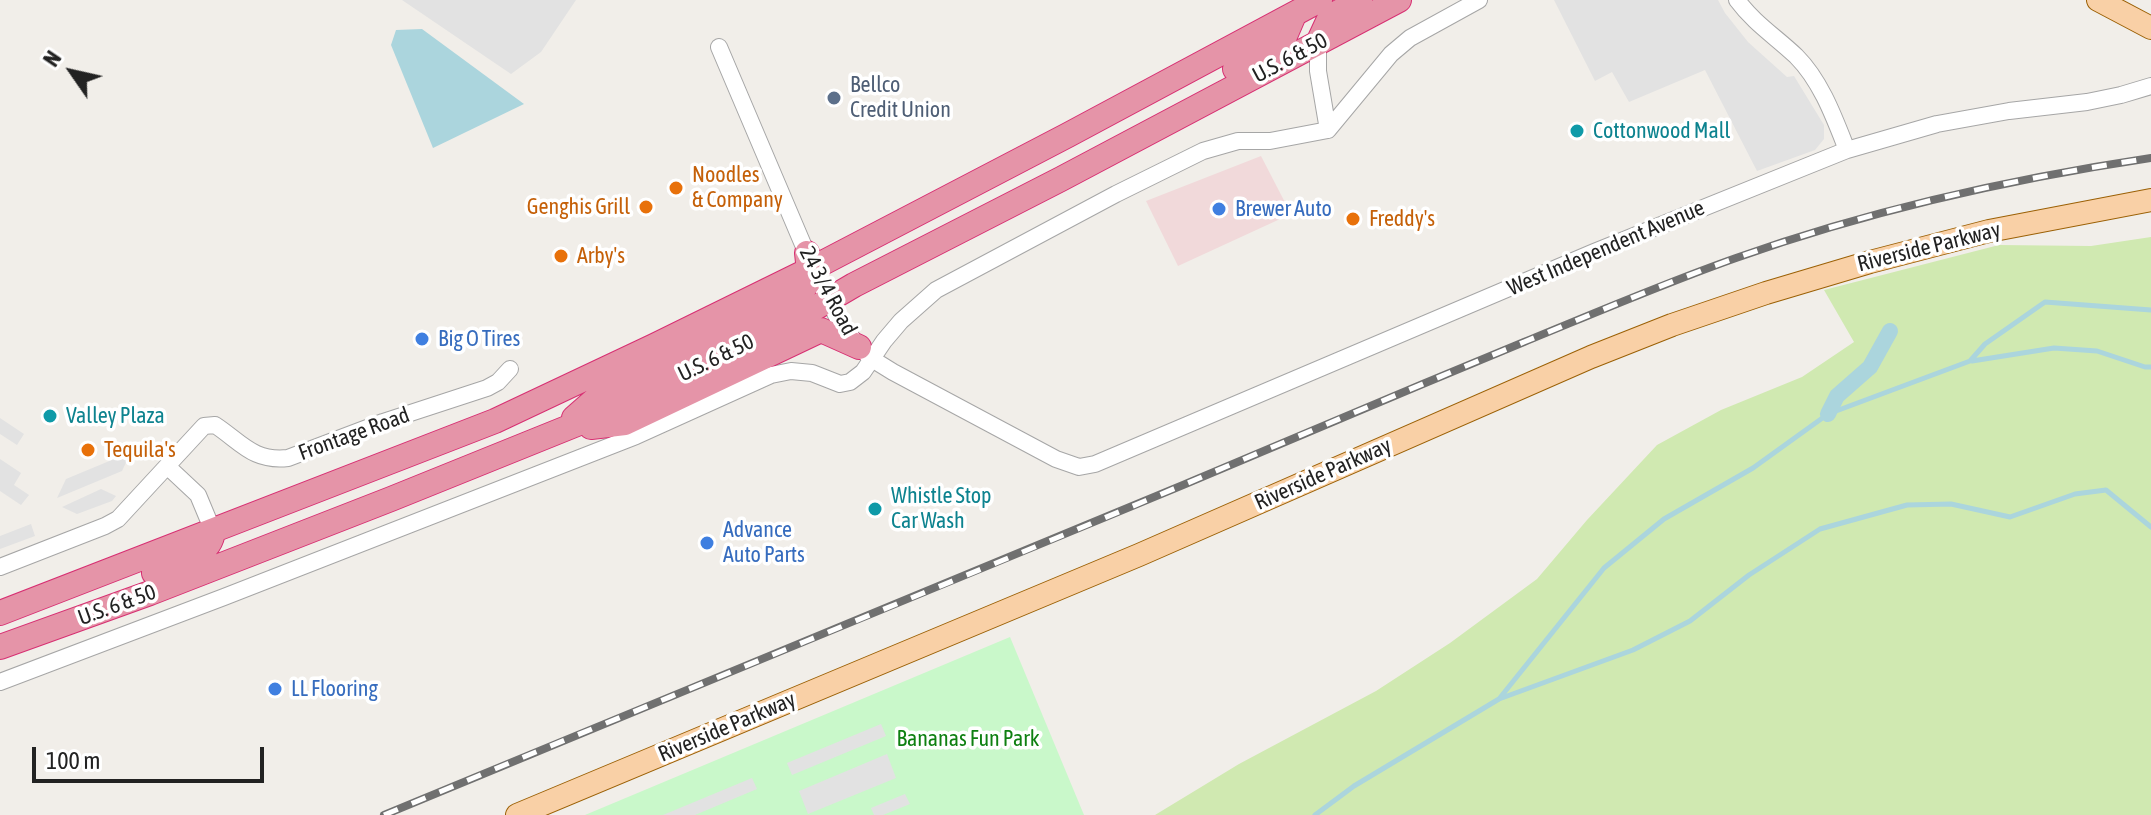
<!DOCTYPE html>
<style>
body{margin:0}
#map{position:relative;width:2151px;height:815px;overflow:hidden;background:#f1eee9;font-family:"Asap Condensed",sans-serif}
canvas{display:block}
.north{position:absolute;left:32px;top:32px;width:80px;height:80px;-webkit-text-stroke:6px #fff;paint-order:stroke;rotate:304deg;font-size:22px;font-weight:700;line-height:32px;text-align:center;color:#222}
.north::after{content:'';display:block;margin:auto;width:28px;height:36px;background:#222;clip-path:polygon(50% 0,100% 100%,50% 72%,0 100%)}
.scale{position:absolute;left:32px;top:747px;width:232px;height:36px;box-sizing:border-box;border:4px solid #222;border-top:0;padding-left:10px;font-size:24px;line-height:28px;white-space:nowrap;color:#222;-webkit-text-stroke:6px #fff;paint-order:stroke}
</style>
<div id="map">
<canvas width="2151" height="815"></canvas>
<div class="north">N</div>
<div class="scale">100 m</div>
</div>
<script>
const context = document.querySelector('canvas').getContext('2d');
context.lineJoin = 'round';
function paint(path, color) { context.fillStyle = color; context.fill(path, 'evenodd'); }
function strokePath(path, color, width, dash) { context.strokeStyle = color; context.lineWidth = width; context.lineCap = dash ? 'butt' : 'round'; context.setLineDash(dash || []); context.stroke(path); }
function write(font, color, halo, rows, align = 'center') {
  context.font = font + ' "Asap Condensed",sans-serif'; context.lineWidth = 7; context.setLineDash([]); context.textBaseline = 'middle'; context.strokeStyle = halo; context.fillStyle = color; for (const [text, x, y, turn = 0] of rows) {
    context.save(); context.translate(x, y); context.rotate((+turn || 0) * Math.PI / 180); context.textAlign = isNaN(turn) ? turn : align; if (halo) context.strokeText(text, 0, 0); context.fillText(text, 0, 0); context.restore();
  }
}
paint(new Path2D(`
 M 1261,156 L 1291,214 L 1178,266 L 1146,201 Z`), '#f1d9da');
paint(new Path2D(`
 M 2151,237 L 2151,815 L 1155,815 L 1239,764 L 1376,691 L 1450,643 L 1537,579 L 1587,520 L 1657,445 L 1721,410 L 1802,377 L 1854,342 L 1824,290 L 1999,245 L 2091,246 Z`), '#d0e9b1');
paint(new Path2D(`
 M 1010,637 L 1084,815 L 585,815 Z`), '#c9f8ca');
paint(new Path2D(`
 M 402,0 L 576,0 L 541,52 L 511,74 Z
 M 1554,0 L 1718,0 L 1725,13 L 1748,42 L 1787,77 L 1794,76 L 1824,125 L 1824,139 L 1815,150 L 1757,171 L 1705,70 L 1629,102 L 1612,72 L 1595,81 Z
 M 0,418 L 24,434 L 17,445 L 0,434 Z
 M 131,452 L 122,471 L 57,498 L 66,479 Z
 M 0,459 L 21,473 L 14,485 L 29,495 L 21,505 L 0,491 Z
 M 101,489 L 116,496 L 112,501 L 77,514 L 62,507 Z
 M 31,524 L 35,536 L 0,549 L 0,536 Z
 M 881,724 L 886,736 L 792,775 L 787,763 Z
 M 887,754 L 896,778 L 808,814 L 799,791 Z
 M 752,778 L 757,789 L 695,815 L 663,815 Z
 M 905,794 L 910,804 L 883,815 L 874,815 L 871,808 Z`), '#e2e2e2');
paint(new Path2D(`
 M 422,29 L 524,104 L 433,148 L 391,45 L 396,30 Z`), '#abd5dd');
strokePath(new Path2D(`
 M 1972,361 L 2054,348 L 2097,351 L 2145,367 L 2151,367
 M 1499,699 L 1633,650 L 1690,621 L 1749,575 L 1820,529 L 1907,505 L 1951,504 L 2010,517 L 2075,494 L 2106,490 L 2151,527
 M 1315,815 L 1354,786 L 1499,699 L 1604,568 L 1664,519 L 1753,468 L 1828,414 L 1970,361 L 1985,344 L 2045,302 L 2151,310`), '#abd5dd', 5);
strokePath(new Path2D(`
 M 1828,414 L 1837,396 L 1870,367 L 1890,331`), '#abd5dd', 16);
const minor = new Path2D(`
 M 1737,0 C 1754,23 1776,37 1796,56 C 1821,81 1834,117 1847,150
 M 1318,43 L 1318,71 L 1328,130
 M 719,47 L 813,268 L 839,321 L 859,347 L 872,359 L 893,372 L 1056,459 L 1079,467 L 1095,464 L 1594,252 L 1847,150 L 1937,124 L 2009,111 L 2087,102 L 2121,95 L 2151,86
 M 167,466 L 198,495 L 213,531
 M 0,567 L 105,526 L 118,519 L 204,426 L 215,425 C 241,442 253,462 288,458 L 383,422 L 487,388 L 498,382 L 510,369
 M 0,682 L 224,597 L 636,436 L 771,375 L 791,371 L 812,373 L 840,384 L 850,382 L 863,372 L 884,341 L 901,321 L 936,290 L 1116,194 L 1203,151 L 1238,141 L 1270,141 L 1328,130 L 1391,54 L 1410,38 L 1479,0`);
const major = new Path2D(`
 M 2098,0 L 2151,28
 M 517,815 L 1139,555 L 1591,357 L 1672,325 L 1766,293 L 1870,262 L 1989,231 L 2151,200`);
const highway = new Path2D(`
 M 1318,43 L 1330,17 L 1360,0
 M 1235,69 L 1260,56 L 1285,36 L 1294,15
 M 574,418 L 599,396 L 797,298 L 810,280 L 807,253
 M 591,427 L 625,423 L 821,330 L 859,347
 M 154,573 C 176,565 211,557 213,531
 M 0,613 L 495,421 L 654,346 L 813,268 L 1068,135 L 1320,0
 M 0,647 L 150,593 L 391,499 L 609,411 L 798,318 L 854,285 L 1061,179 L 1399,0`);
strokePath(minor, '#a6a6a6', 18);
strokePath(major, '#9b6005', 24);
strokePath(highway, '#d72f72', 26);
strokePath(minor, '#fff', 16);
strokePath(major, '#f9d0a6', 22);
strokePath(highway, '#e594a8', 24);
const rail = new Path2D(`
 M 384,815 C 650,704 917,597 1183,485 C 1296,437 1410,389 1524,342 C 1595,313 1665,283 1736,258 C 1871,210 2010,179 2151,158`);
strokePath(rail, '#707070', 8);
strokePath(rail, '#fff', 5, [15]);
for (const [x, y, r, color] of [
 [834,98,8,"#5c6f8a"],
 [1577,131,8,"#0f9aa8"],
 [676,188,8,"#e8710a"],
 [646,207,8,"#e8710a"],
 [1219,209,8,"#3f7fe0"],
 [1353,219,8,"#e8710a"],
 [561,256,8,"#e8710a"],
 [422,339,8,"#3f7fe0"],
 [50,416,8,"#0f9aa8"],
 [88,450,8,"#e8710a"],
 [875,509,8,"#0f9aa8"],
 [707,543,8,"#3f7fe0"],
 [275,689,8,"#3f7fe0"]
]) { const dot = new Path2D(); dot.arc(x, y, r, 0, 2 * Math.PI); context.fillStyle = color; context.fill(dot); strokePath(dot, '#fff', 3); }
write('22px', '#222', '#fff', [
 ["U.S. 6 & 50",1290,58,-28],
 ["Riverside Parkway",1929,247,-14],
 ["West Independent Avenue",1606,248,-23],
 ["24 3/4 Road",828,291,62],
 ["U.S. 6 & 50",716,358,-26],
 ["Frontage Road",354,434,-20],
 ["Riverside Parkway",1323,474,-24],
 ["U.S. 6 & 50",117,605,-20],
 ["Riverside Parkway",727,727,-23]
]);
write('22px', '#4e5e75', '#fff', [
 ["Bellco",850,85],
 ["Credit Union",850,110]
], 'left');
write('22px', '#0d838f', '#fff', [
 ["Cottonwood Mall",1593,131],
 ["Valley Plaza",66,416],
 ["Whistle Stop",891,496],
 ["Car Wash",891,521]
], 'left');
write('22px', '#c56008', '#fff', [
 ["Noodles",692,175],
 ["& Company",692,200],
 ["Genghis Grill",630,207,"right"],
 ["Freddy's",1369,219],
 ["Arby's",577,256],
 ["Tequila's",104,450]
], 'left');
write('22px', '#366cbe', '#fff', [
 ["Brewer Auto",1235,209],
 ["Big O Tires",438,339],
 ["Advance",723,530],
 ["Auto Parts",723,555],
 ["LL Flooring",291,689]
], 'left');
write('22px', '#0f8012', '#fff', [
 ["Bananas Fun Park",968,739]
]);
</script>
